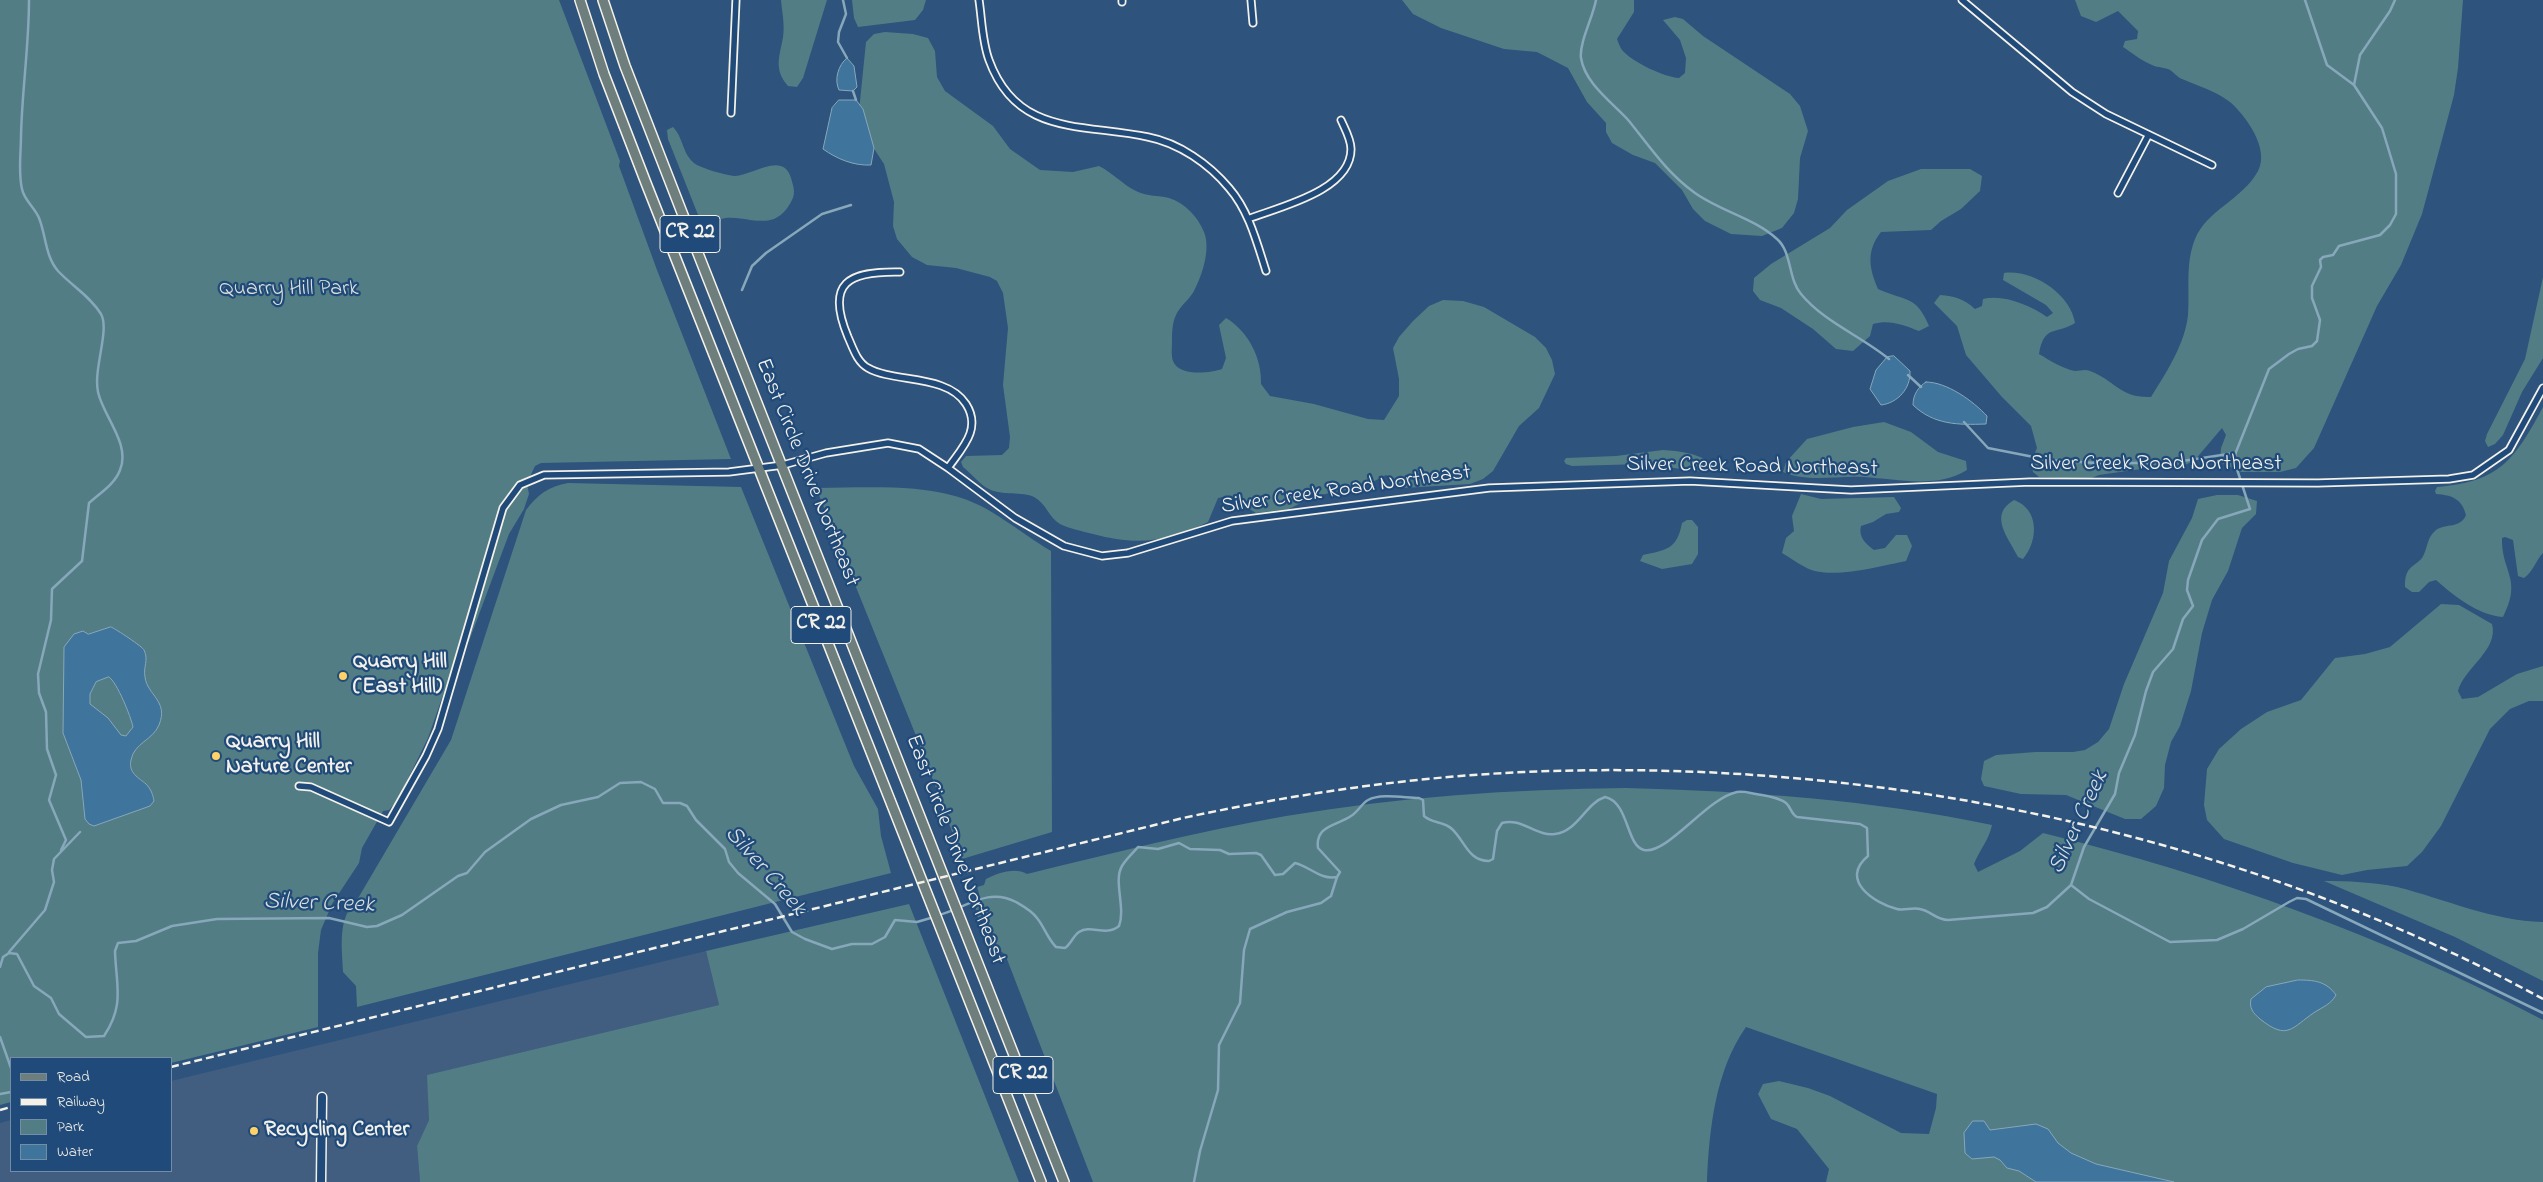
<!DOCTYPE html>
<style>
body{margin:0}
#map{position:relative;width:2543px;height:1182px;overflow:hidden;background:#2e537d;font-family:"Indie Flower",sans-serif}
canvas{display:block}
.legend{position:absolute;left:10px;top:1057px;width:162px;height:115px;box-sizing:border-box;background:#1f4a7a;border:1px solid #748da6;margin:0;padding:6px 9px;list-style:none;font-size:15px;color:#f4f1e8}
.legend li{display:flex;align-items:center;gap:10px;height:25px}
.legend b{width:25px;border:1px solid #748da6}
</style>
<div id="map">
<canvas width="2543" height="1182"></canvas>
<ul class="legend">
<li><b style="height:6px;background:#6d7e7c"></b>Road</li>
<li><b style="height:6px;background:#f4f1e8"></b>Railway</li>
<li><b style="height:14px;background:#527d85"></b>Park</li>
<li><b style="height:14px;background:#3f759c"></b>Water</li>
</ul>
</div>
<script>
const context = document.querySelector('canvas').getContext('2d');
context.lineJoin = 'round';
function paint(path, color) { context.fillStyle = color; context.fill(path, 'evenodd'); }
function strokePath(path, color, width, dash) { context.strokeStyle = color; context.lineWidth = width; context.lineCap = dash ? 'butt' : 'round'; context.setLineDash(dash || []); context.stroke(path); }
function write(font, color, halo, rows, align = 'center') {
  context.font = font + ' "Indie Flower",sans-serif'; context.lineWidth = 4.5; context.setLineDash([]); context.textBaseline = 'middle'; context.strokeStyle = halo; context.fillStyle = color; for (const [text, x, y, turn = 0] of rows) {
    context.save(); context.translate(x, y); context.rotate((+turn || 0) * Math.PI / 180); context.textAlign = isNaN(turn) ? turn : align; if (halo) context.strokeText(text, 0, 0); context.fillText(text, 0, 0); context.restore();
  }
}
paint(new Path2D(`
 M 706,951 L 719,1005 L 428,1075 L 429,1120 L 417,1146 L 420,1182 L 0,1182 L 0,1123 L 11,1120 L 11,1171 L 171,1171 L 171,1081 Z`), '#415e81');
paint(new Path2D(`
 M 0,0 L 559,0 L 620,161 L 619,166 L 657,270 L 731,459 L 541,463 L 535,466 L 527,483 L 529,494 L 524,509 L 509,534 L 469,641 L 455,661 L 428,738 L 397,801 L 389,810 L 383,811 L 362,848 L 359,863 L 332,904 L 321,930 L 318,953 L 318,1027 L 171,1063 L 171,1058 L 11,1058 L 11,1102 L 0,1105 Z
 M 781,0 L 827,0 L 803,78 L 797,87 L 788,86 C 773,69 780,56 783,37 C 785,25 782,12 781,0 Z
 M 852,0 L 926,0 L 923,10 L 915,20 L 858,27 L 854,18 Z
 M 1402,0 L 1634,0 L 1634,12 L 1617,39 C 1618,42 1620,47 1622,50 C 1632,62 1664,77 1679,78 L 1685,73 L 1686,58 L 1680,40 L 1663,20 L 1675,17 L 1683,19 L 1703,36 L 1790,94 L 1800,106 L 1808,131 L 1800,158 L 1798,199 L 1794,213 L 1782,228 L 1762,236 L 1731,234 L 1705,221 L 1693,209 L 1682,190 L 1655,163 L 1633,155 L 1612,143 L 1606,132 L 1606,123 L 1587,102 L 1568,68 L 1537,52 L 1504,49 L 1441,28 L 1413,14 Z
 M 2075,0 L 2463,0 L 2458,68 L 2454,95 L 2422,214 L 2401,265 L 2377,306 L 2314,448 L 2296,468 L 2280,472 L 2241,472 L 2220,462 L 2221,448 L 2226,435 L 2222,428 L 2194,461 L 2180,467 L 2148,468 L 2099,475 L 2089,479 L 2039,477 L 2033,472 L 2031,462 L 2037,448 L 2031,426 L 2002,397 L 1966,355 L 1957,326 L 1934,303 L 1940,295 C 1955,296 1964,299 1975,309 L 1982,306 L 1983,299 C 2003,294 2030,305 2047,317 L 2053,313 L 2046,305 L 2003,280 L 2004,273 C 2032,269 2071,294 2075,323 C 2056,335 2044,324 2039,354 C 2049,360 2063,369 2075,371 C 2080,371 2085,369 2090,371 C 2115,380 2119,398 2151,397 C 2166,373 2185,344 2188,315 C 2190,289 2185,264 2195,239 C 2207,210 2243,199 2258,171 C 2270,149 2246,116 2230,102 C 2216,91 2198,86 2182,79 C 2177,77 2175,73 2170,70 C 2165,67 2158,68 2152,65 C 2142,61 2132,53 2123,47 L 2125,41 L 2137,39 L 2138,31 L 2118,11 L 2096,22 L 2081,16 Z
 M 885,32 L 913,34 L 928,38 L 935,51 L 937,77 L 945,91 L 993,126 L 1010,149 L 1040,170 L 1073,172 L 1099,166 C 1113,173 1122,184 1136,191 C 1149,197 1157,195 1169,198 C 1185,203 1198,217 1204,232 C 1211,249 1202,276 1194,291 C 1189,300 1180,306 1176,315 C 1172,323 1172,334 1172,342 C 1172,348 1171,355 1173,361 C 1179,377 1210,373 1222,369 L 1226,358 L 1219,325 L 1226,318 C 1248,331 1262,358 1261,384 L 1270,396 L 1314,404 L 1368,419 L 1384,420 L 1399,396 L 1399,379 L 1393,348 L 1399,337 L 1413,321 L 1429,306 L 1443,300 L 1463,301 L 1484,307 L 1535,337 L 1546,348 L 1552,360 L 1555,374 L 1539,408 L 1519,426 L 1493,471 L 1483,479 L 1470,484 L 1404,488 L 1397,485 L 1394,478 L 1386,475 L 1365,486 L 1315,496 L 1289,509 L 1256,513 L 1228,496 L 1218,498 L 1208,522 C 1167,542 1137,546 1093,534 C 1082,531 1070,529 1060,524 C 1049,518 1046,503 1034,497 C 1023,491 1001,496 989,489 C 980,485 971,473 963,467 L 961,462 L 966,456 L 1002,455 L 1009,448 L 1010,437 L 1003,385 L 1008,328 L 1003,293 L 997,281 L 990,277 L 956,268 L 927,265 L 912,257 L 897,239 L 893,226 L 894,202 L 884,164 L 869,141 L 859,111 L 866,42 L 874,34 Z
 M 673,127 C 684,138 682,156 697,165 C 707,170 723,174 734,176 C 750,177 783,150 791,178 C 793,185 796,193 792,200 C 788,208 783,215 774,219 C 757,225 737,214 721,219 L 717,230 L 711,234 L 704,230 L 668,139 L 667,130 Z
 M 1921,169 L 1970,169 L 1982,176 L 1980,191 L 1961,209 L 1941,221 L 1931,230 L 1881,232 C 1866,251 1869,268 1878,289 C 1907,302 1916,295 1929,326 L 1919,331 C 1904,325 1889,319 1873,324 L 1870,336 L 1853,351 L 1836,349 L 1813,329 L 1781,308 L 1760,300 L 1753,291 L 1754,278 L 1771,264 L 1830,228 L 1847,210 L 1888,181 Z
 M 2543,277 L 2543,358 L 2522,392 L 2503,435 L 2495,444 L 2488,447 L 2485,441 L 2487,434 L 2525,359 Z
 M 2543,407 L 2543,553 C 2536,560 2533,572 2524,578 L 2518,576 L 2513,540 L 2505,537 L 2502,538 C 2501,572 2523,578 2503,617 C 2478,615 2454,596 2436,580 L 2429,582 L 2419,592 L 2412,592 L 2405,587 C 2405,581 2405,576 2408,571 C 2411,566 2418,563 2422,558 C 2428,549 2426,538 2436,530 C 2446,523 2460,529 2466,515 C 2462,499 2452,495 2436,494 L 2435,491 L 2437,487 C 2500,482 2515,459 2543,407 Z
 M 1884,422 L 1911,432 L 1938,452 L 1966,461 L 1967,470 C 1937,489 1897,479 1864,477 C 1837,475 1809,483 1783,472 L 1786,462 L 1807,439 L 1853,427 Z
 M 1663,450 C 1680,451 1697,453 1711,463 L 1710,469 L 1704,472 L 1643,464 L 1572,466 L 1566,464 L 1564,461 L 1566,458 L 1616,456 Z
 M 568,483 L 741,487 L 854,766 L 878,809 L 881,836 L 891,873 L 357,1007 L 356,986 L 343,972 C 342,947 337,918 357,900 L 451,740 L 526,510 C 537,495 549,486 568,483 Z
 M 816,488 C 861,488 911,484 955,496 C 990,505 1020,533 1051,551 L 1052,832 L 962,859 L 925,758 Z
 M 1801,494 L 1821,499 L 1894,497 L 1901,508 L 1899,512 L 1886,514 L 1873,522 L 1861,526 C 1858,537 1866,544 1874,550 L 1885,548 L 1896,535 L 1907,535 L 1912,546 L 1906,561 C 1880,566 1828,581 1805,567 C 1797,563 1789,557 1782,553 L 1786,538 L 1794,531 L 1792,516 Z
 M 2217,495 L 2238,495 L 2257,501 L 2256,514 L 2242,528 L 2228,571 L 2212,600 L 2202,633 L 2191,691 L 2180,726 L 2171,742 L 2165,765 L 2164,788 L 2156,806 L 2141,819 L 2125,819 L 2066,795 L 2021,794 L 1984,786 L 1981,779 L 1984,761 L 1996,755 L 2036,752 L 2073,752 L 2085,750 L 2098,742 L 2109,729 L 2124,684 L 2163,593 L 2169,561 L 2192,518 L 2198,499 Z
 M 2014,500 C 2039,509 2039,540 2023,559 L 2018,557 C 2008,537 1988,515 2014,500 Z
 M 1687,520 L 1692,520 L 1698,527 L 1698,554 L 1692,564 L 1662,569 L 1640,561 L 1643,555 C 1667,550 1677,549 1682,523 Z
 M 2441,604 L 2459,605 L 2492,624 C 2499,650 2464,668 2458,691 L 2462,699 L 2478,697 L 2517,674 L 2543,666 L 2543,701 L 2529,701 L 2510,709 L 2490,729 L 2441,826 L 2422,852 L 2407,866 L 2367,870 L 2342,875 L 2293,863 L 2224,839 L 2207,820 L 2204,805 L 2207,769 L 2219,749 L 2241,729 L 2267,712 L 2301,700 L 2335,658 L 2365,654 L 2390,647 Z
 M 1626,788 C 1749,791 1872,800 1992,825 C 1989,840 1980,849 1974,864 L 1978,872 L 2020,851 L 2043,833 C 2217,876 2384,936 2543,1020 L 2543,1182 L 1826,1182 L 1829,1169 L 1797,1129 L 1771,1119 L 1758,1094 L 1763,1084 L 1779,1081 L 1808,1088 L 1830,1096 L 1901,1133 L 1929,1134 L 1936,1108 L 1937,1094 L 1746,1027 C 1715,1071 1709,1131 1707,1182 L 1093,1182 L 1005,954 C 995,949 977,922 976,910 C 976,900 982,899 977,887 L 984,885 L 986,879 C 998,873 1015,867 1027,874 C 1113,853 1199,831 1286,816 C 1399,797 1512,789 1626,788 Z
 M 2324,881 C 2348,881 2373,882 2397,887 C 2445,899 2493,921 2543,922 L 2543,981 L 2455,937 Z
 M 909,904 L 1019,1182 L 420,1182 L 417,1146 L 429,1120 L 427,1075 L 719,1005 L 706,951 Z`), '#527d85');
const water = new Path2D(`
 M 847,58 L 854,66 L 857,87 L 853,91 L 839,90 C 834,80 838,65 847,58 Z
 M 839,100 L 856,100 L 863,109 L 874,148 L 871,165 C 854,166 837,159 823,149 L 832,108 Z
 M 1894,356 L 1910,371 C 1911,388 1898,403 1881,405 L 1870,389 L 1876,370 L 1887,357 Z
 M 1926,382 C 1947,382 1973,401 1987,416 L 1986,424 C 1958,425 1934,425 1913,405 C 1913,395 1918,387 1926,382 Z
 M 111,627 C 116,629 143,647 144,650 C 149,660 143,667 145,677 C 147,695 169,701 159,725 C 153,740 134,743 131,760 C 128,773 139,778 146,784 C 151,789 153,795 154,801 L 150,806 L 94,826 L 89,824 L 85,819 L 81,780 L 63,733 L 64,647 L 74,634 L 83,631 L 88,634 ZM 109,677 C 117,682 131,717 133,727 L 126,736 L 121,735 L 108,718 L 90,704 L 90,694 L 96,682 Z
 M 2298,980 C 2314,980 2326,981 2336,995 C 2331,1004 2323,1007 2315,1012 C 2291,1028 2288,1041 2260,1019 C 2253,1013 2249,1008 2251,999 L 2266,987 Z
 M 1973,1121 L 1984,1121 L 1990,1130 L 2036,1124 L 2048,1129 L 2058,1143 L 2071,1153 L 2096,1164 L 2174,1182 L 2036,1182 L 2019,1171 L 2007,1168 L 2000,1160 L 1994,1157 L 1972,1159 L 1965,1153 L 1964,1133 Z`);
paint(water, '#3f759c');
strokePath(water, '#87a7ba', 1);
strokePath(new Path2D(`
 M 29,0 C 29,46 22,90 21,136 C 21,153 18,172 22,189 C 24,200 35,208 39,218 C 46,235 45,256 58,271 C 72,286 90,296 101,314 C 110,330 93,369 98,392 C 103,416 131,444 120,470 C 115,484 100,493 89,503 L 82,561 L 52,589 L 51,620 L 38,674 L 39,693 L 46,712 L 47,749 L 56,775 L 49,800 L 66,840 L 61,850
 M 843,0 L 846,14 L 839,32 L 838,42 L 847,58
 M 1596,0 C 1593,17 1579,43 1581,58 C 1585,84 1613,103 1629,121 C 1650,147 1667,173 1695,193 C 1720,211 1754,218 1777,239 C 1792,252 1788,279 1801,294 C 1824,322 1861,336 1889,359
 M 2305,0 L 2327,65 L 2354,85
 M 853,91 L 856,100
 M 742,290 L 752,266 L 766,253 L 822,214 L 851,205
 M 1908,375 L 1921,387
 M 1964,422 L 1988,448 L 2049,460 L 2096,463 L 2169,463 L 2235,453
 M 2071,885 L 2089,899 L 2170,942 L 2217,940 L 2243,929 L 2289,902 L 2297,898 L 2306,899 L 2543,1013
 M 939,915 C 966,908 987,887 1016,902 C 1023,906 1032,911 1037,918 C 1045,928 1047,938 1056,947 L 1065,948 C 1071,944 1073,936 1079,932 C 1091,924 1106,937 1119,926 C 1126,908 1113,881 1122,866 C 1126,859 1133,853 1138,847 L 1158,849 L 1179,843 L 1190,849 L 1220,850 L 1229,854 L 1256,853 L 1261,855 L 1275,875 L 1283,874 L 1295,863 C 1311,867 1320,880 1337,877 L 1340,872 L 1318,848 C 1315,825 1337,826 1351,816 C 1358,812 1362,803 1368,800 C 1381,793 1405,798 1419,798 L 1423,800 L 1424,816 C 1433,824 1444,821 1452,829 C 1465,841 1468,861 1489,861 L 1493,859 L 1497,831 L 1502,823 C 1521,817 1537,837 1555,834 C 1577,832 1586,803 1605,797 C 1629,802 1626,846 1644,850 C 1667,855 1707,798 1737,792 C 1743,791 1750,793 1756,794 C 1766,796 1778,797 1786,803 C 1791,807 1791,814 1797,817 L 1860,824 L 1867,828 L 1868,856 C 1839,880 1874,903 1897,909 C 1904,911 1912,907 1920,909 C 1931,911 1936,920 1948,920 L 2033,913 L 2047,907 L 2071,885 L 2084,847 L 2115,794 L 2119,773 L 2135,735 L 2146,691 L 2153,672 L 2173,649 L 2183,619 L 2193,606 L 2187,590 L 2188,580 L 2202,540 L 2218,519 L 2250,509 L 2234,460 L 2236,452 L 2269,369 L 2289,354 L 2298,349 L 2312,346 L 2317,341 L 2320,320 L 2312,298 L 2312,286 L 2321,267 L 2320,260 L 2323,257 L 2333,255 L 2339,246 L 2380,235 L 2390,225 L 2396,214 L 2396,174 L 2382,128 L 2354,85 L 2360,55 L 2390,11 L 2395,0
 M 9,952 L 45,910 L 54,882 L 52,870 L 54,859 L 80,832
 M 0,967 L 3,957 L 9,953 L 17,954 L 34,986 L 51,998 L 59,1014 L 86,1037 L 104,1036 C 125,1005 116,985 115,951 L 118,943 L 136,941 L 172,926 L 217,919 L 329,918 L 367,927 L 377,926 L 402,915 L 458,876 L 467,873 L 485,852 L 531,819 L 561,805 L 598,797 L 620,783 L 641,782 L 655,789 L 663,803 L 680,803 L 687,806 L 696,820 L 725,849 L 729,862 L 738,873 L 775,904 L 792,932 L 805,939 L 832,949 L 852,944 L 872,944 L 885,937 L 895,920 L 917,922 L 934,917
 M 0,1037 L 11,1068
 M 0,1094 L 11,1092
 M 1194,1182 L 1200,1151 L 1218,1090 L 1219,1045 L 1240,1003 L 1244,950 L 1250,929 L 1287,912 L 1321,903 L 1331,896 L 1337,877`), '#87a7ba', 2.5);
const minor = new Path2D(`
 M 979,0 C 982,20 982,41 989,60 C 1017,137 1083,123 1148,137 C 1179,143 1209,164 1229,188 C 1249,211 1257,243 1266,271
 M 1122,0 L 1122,2
 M 1251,0 L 1253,23
 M 1962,0 L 2072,92 L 2106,114 L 2212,165
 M 731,113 L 736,0
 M 2118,193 L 2148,136
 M 1248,219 C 1279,207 1351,191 1351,149 C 1351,139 1345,129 1341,120
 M 900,272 C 849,271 825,282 848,337 C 853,348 857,362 868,368 C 894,383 947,374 966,404 C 982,429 962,448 948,468
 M 299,786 L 311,787 L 389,822 L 426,756 L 438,729 L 503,508 L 520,485 L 544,475 L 729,472 L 783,465 L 826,453 L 888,443 L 919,449 L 948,468 L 1015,518 L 1064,546 L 1102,556 L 1128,553 L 1232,521 L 1489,488 L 1690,481 L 1851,490 L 2030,482 L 2318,483 L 2449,479 L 2473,475 L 2509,450 L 2543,388`);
const tertiary = new Path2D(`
 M 321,1182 L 322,1097`);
const primary = new Path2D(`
 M 580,0 L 604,74 L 646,183 L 1041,1182
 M 603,0 L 625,66 L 688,228 L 1064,1182`);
strokePath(minor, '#f4f1e8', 9);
strokePath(tertiary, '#f4f1e8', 11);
strokePath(primary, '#f4f1e8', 12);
strokePath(minor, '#1f4a7a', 5.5);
strokePath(tertiary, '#1f4a7a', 8);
strokePath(primary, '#6d7e7c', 9);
strokePath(new Path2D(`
 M 171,1067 L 1183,818 C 1295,794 1410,777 1524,772 C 1874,757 2235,831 2543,999
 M 0,1110 L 11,1107`), '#f4f1e8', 2.5, [8, 4]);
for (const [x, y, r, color] of [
 [343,676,5,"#ffd166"],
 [216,756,5,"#ffd166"],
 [254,1131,5,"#ffd166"]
]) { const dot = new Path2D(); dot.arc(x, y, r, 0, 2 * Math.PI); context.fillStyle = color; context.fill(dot); strokePath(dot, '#1f4a7a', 2); }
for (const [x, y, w] of [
 [690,234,60],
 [821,625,60],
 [1023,1075,60]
]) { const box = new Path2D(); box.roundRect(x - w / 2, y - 18.5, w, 37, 4); context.fillStyle = '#1f4a7a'; context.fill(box); strokePath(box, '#f4f1e8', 1); }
write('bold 21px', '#f4f1e8', null, [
 ["CR 22",690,234],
 ["CR 22",821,625],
 ["CR 22",1023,1075]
]);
write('22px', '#dce0d9', '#1f4a7a', [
 ["Quarry Hill Park",289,290]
]);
write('22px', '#f4f1e8', '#1f4a7a', [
 ["Silver Creek Road Northeast",2156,465],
 ["Silver Creek Road Northeast",1752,468,1],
 ["East Circle Drive Northeast",806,473,68],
 ["Silver Creek Road Northeast",1346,491,-8],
 ["East Circle Drive Northeast",954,850,69]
]);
write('bold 22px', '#f4f1e8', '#1f4a7a', [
 ["Quarry Hill",353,663],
 ["(East Hill)",353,688],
 ["Quarry Hill",226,743],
 ["Nature Center",226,768],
 ["Recycling Center",264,1131]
], 'left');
write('italic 24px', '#d9dedd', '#1f4a7a', [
 ["Silver Creek",2080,823,-65],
 ["Silver Creek",764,872,49],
 ["Silver Creek",319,905,2]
]);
</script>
